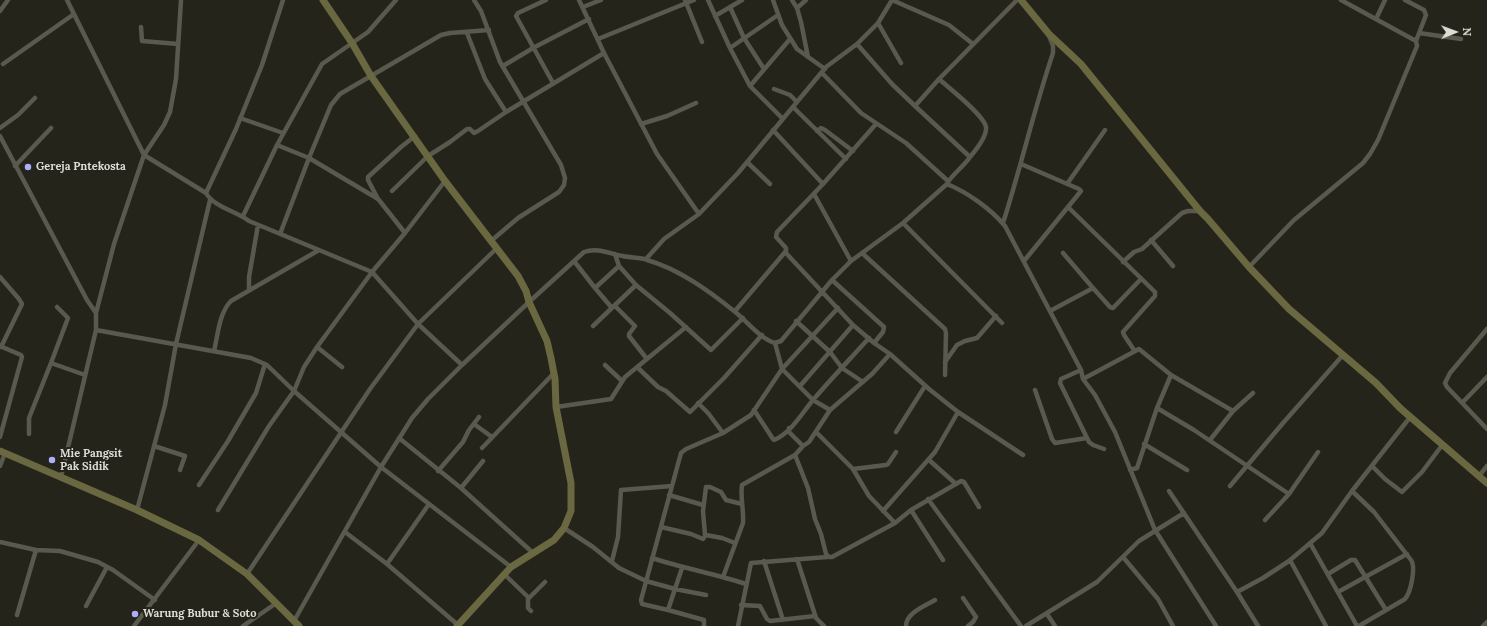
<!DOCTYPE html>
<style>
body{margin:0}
#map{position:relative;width:1487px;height:626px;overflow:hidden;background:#24241a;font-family:Lora,serif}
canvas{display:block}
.north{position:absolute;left:1435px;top:12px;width:40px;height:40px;-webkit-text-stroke:3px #24241a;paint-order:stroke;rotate:89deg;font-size:11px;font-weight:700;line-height:16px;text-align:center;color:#ddddd7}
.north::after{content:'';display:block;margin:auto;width:14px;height:18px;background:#ddddd7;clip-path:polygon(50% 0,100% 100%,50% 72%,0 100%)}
</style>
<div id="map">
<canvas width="1487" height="626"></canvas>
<div class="north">N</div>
</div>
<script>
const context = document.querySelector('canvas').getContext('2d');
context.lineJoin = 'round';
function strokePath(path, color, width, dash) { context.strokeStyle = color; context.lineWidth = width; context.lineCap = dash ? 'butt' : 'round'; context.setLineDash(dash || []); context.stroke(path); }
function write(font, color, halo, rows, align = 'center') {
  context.font = font + ' Lora,serif'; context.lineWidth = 4; context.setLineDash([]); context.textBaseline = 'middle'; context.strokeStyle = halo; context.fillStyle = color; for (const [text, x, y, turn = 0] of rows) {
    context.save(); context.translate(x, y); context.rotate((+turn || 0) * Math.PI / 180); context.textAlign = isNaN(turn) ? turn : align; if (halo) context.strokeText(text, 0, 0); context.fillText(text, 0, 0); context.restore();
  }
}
strokePath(new Path2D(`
 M 67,0 L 144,155 L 206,193 C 214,207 236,211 249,221 L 372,272 L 418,324 L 462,365
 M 474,0 L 481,11 L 500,62 L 561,165 L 565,178 L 564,185 L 559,192 L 518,218 L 491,241
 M 546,0 L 518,13 L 516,16 L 553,83
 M 579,0 L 604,53 L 657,154 L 699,214
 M 685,0 L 702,42
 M 708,0 L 730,48 L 750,86 L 783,119
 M 773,0 L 782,25 L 797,49 L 825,69
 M 792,0 L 797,8
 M 806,0 L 797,8 L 801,22 L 808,57
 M 1405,0 L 1424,10 L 1426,15 L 1416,41
 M 583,7 L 601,0
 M 730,7 L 744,38 L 764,69
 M 0,11 L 8,0
 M 715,16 L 742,0
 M 1376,19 L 1385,0
 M 878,23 L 901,63
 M 141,27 L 142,41 L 178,44
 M 467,33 L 485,79 L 506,112
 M 1419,33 L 1461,39
 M 598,39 L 694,0
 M 857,44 L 892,84 L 915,106
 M 730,48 L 778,15
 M 3,64 L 74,14
 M 503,66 L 533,48 L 589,19
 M 822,73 L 861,113 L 906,143 L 948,181
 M 939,79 C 949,88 984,115 986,127 C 987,136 976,150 970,157 C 964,166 954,173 948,182
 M 750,86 L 790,39
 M 774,89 L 790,95 L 797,102
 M 793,107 L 846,159
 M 240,118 L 283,133
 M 641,124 L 667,116 L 696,103
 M 0,128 L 18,115 L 35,98
 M 773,130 L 823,184
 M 817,131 L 821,128 L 825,130 L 853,151
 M 0,136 L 87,300 L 96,313 L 96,330 L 251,358 L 267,365 L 294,391 L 381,467 L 511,567
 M 277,145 L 309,158 L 373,196 L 379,200 L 405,233
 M 970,157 L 915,106 L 939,79 L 1017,0
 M 747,162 L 770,184
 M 1021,164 L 1079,189 L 1081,191 L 1024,261
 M 15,166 L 51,128
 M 1067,184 L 1105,130
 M 392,191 L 428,156 L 450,142 L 467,129 L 470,129 L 474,133 L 478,131 L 506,112 L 604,53
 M 206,193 L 236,129 L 262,65 L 283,0
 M 814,194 L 851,261
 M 378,199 L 368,180 L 368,177 L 401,147 L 415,136
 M 1068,207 L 1155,292 L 1155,296 L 1123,332 L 1124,335 L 1134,350
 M 243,216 L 277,145 L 322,64 L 368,32 L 396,0
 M 903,223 L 1002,323
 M 1003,223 C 1021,167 1034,109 1053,53 L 1053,46 L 1049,36
 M 280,234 L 309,158 L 331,105 L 340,94 L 441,35 L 450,33 L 489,30
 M 1151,240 L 1173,266
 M 785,252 L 853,325 L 874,343 L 890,354 L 929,389 L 958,412 L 1023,455
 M 862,253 L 945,329 L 946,333 L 945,375
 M 1063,253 L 1093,288
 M 615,254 L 619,266 L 636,285 L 670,313 L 711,350 L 743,318
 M 646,259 L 664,239 L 699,214 L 738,173 L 826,67 L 857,44 L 878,23 L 892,0 L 949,25 L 973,44
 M 574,261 L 595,288 L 619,266
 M 1123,262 L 1134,252 L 1142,249 L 1182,213 L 1188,211 L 1200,211
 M 1249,267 L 1294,220 L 1363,163 L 1370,154 L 1378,140 L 1417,46 L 1416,41 L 1341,0
 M 0,277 L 19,299 L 22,304 L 1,347
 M 832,280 L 884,327 L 883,332 L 874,343
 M 595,288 L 612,308
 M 249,290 L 249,277 L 258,225
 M 615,306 L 635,326 L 629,334 L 629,336 L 647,359
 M 735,311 L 786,251 L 786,248 L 776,237 L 777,232 L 823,184 L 876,124
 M 1050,311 L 1093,288 L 1110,307 L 1113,308 L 1141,279
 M 96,313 L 114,244 L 144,155 L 164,125 L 170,112 L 176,79 L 181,0
 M 796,321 L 830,352 L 842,368 L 863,382
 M 593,326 L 636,285
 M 1487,329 L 1450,373 L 1445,383 L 1447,387 L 1487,429
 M 775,343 L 782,369 L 813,400 L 830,410
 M 0,346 L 21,355 L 22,357 L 0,437
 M 317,347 L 342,367
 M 214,351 C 218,335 219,313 231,301 L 319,250
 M 945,362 L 957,345 L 965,341 L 977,338 L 996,316
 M 51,363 L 68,318 L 57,307
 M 605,365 L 622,381
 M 637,367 L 658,387 L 666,391 L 690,412 L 724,378 L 762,335
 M 1081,370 L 1061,379 L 1060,383 L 1089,442 L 1093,445 L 1104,449
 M 1171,375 L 1233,411 L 1210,440
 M 1083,379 L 1139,349 L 1171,375 L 1157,408 L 1137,468 L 1130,470
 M 800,386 L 853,325
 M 1035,390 L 1052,439 L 1055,443 L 1087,438
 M 698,403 L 708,413 L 723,433
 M 1462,403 L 1487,377
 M 556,407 L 611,399 L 625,377 L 686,327
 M 1157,408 L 1194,430 L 1289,494
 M 754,410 L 773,439 L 774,440 C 791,433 802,413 813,400 C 831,379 851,358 869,338
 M 1233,411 L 1253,393
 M 474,424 L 492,437
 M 789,428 L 789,432 L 803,446
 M 816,432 L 853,469 L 869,496 L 895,523
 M 896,432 L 925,386
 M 29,434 L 29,418 L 51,363 L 85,375
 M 399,438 L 461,488 L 532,552
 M 1144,444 L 1187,470
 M 154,446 L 185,456 L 180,470
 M 482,448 L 554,373
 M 795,455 L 808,488 L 815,519 L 821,534 L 826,554 L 829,557 L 832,557 L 895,523 L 911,510 L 961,481 L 964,482 L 979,507
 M 929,460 L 956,484
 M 0,466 L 5,453
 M 1372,466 L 1385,479 L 1402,492 L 1422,472 L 1443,444
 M 853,469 L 886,465 L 888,464 L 896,452
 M 438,471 L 463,442 L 469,430 L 479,417
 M 1479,476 L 1487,466
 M 61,477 L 96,330
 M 199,485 L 228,441 L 256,393 L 265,364
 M 1230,486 L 1283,423 L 1343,355
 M 461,488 L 483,461
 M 1169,491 L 1237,592 L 1258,626
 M 1352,491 L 1374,512 L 1411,560 C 1416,567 1411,592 1405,599 L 1359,626
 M 669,495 L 703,505
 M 928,499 L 1021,626
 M 137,510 L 165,405 L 176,344 L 210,200
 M 218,510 L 269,426 L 294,391 L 304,367 L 317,347 L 372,272 L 405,233 L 445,181
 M 911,510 L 943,560
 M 883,511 L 935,452 L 958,412
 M 1265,520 L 1289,494 L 1318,452
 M 661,527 L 691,534 L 703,539 L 706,535 L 722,538 L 735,543
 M 564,528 L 593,547 L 619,568 L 646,581 L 675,589 L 706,595
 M 345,532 L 387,564 L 458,625
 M 705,535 L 703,511 L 706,487 L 710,487 L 721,492 L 726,500 L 742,504
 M 0,542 L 36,550 L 60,551 L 98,562 L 113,570 L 155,600
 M 1310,543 L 1357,626
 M 1123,557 L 1158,599 L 1173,626
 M 652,558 C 683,568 715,574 746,584
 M 797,559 L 816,618 L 824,626
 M 1290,560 L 1326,626
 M 612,561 L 618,537 L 621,490 L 672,486
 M 764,561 L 783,620
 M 387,564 L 429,504
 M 682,568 L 668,610 L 642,604 L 641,600 L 681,453 L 686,449 L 723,433 L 751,415 L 782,369 L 838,308
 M 247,574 L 370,389 L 418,324 L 497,248
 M 504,574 L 528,597 L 528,608 L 531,611
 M 1328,574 L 1351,560 L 1355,560 L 1386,610
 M 723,577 L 743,523 C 744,510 740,497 742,485 L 795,455 L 803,446 L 809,442 L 830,410 L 872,374 L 890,354
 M 1237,592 L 1263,578 L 1289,561 L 1322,533 L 1352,491 L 1411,416
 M 1338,592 L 1407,554
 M 529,598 L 545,582
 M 963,598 L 976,617 L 973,622 L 968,626
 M 741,605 L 760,606 L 767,619 L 770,621 L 815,616
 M 86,606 L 107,567
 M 668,610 L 704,620 L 704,626
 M 1047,614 L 1055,626
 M 17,615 L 36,550
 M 294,621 L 381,467 L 412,418 L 428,399 L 462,365 L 529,302 L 584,252 C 598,247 610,254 623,256 C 631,258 640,257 647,260 C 679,269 709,291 734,311 C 747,321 759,338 775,343 L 781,341 L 832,280 L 851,261 L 903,223 L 947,184 C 967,192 991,209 1005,226 L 1081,370 L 1083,379 L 1095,395 L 1115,432 L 1155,530 L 1216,626
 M 134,626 L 199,540
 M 243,626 L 275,604
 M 738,626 L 751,563 L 827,557
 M 906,626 C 906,613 925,606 935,600
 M 1026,626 L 1097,582 L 1139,541 L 1184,513
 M 1483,626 L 1487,622`), '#59594e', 4.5);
strokePath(new Path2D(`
 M 323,0 L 352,43 L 371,76 L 445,181 L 518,276 L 526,291 L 529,302 L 547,341 L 551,358 L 555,379 L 556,407 L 571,483 L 571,511 L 564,528 L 554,540 L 511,567 L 457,626
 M 1021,0 L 1049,34 L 1081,64 L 1200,211 L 1208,219 L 1249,267 L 1289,309 L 1376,383 L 1400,408 L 1487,483
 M 0,451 L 137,510 L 199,540 L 247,574 L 299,626`), '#696841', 7);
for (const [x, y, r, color] of [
 [28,167,4,"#afaefa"],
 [52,460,4,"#afaefa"],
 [135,614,4,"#afaefa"]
]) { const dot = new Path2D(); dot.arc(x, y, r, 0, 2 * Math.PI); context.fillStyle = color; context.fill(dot); strokePath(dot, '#24241a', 1.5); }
write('bold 11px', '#ddddd7', '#24241a', [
 ["Gereja Pntekosta",36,167],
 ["Mie Pangsit",60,454],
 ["Pak Sidik",60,467],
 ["Warung Bubur & Soto",143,614]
], 'left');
</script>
